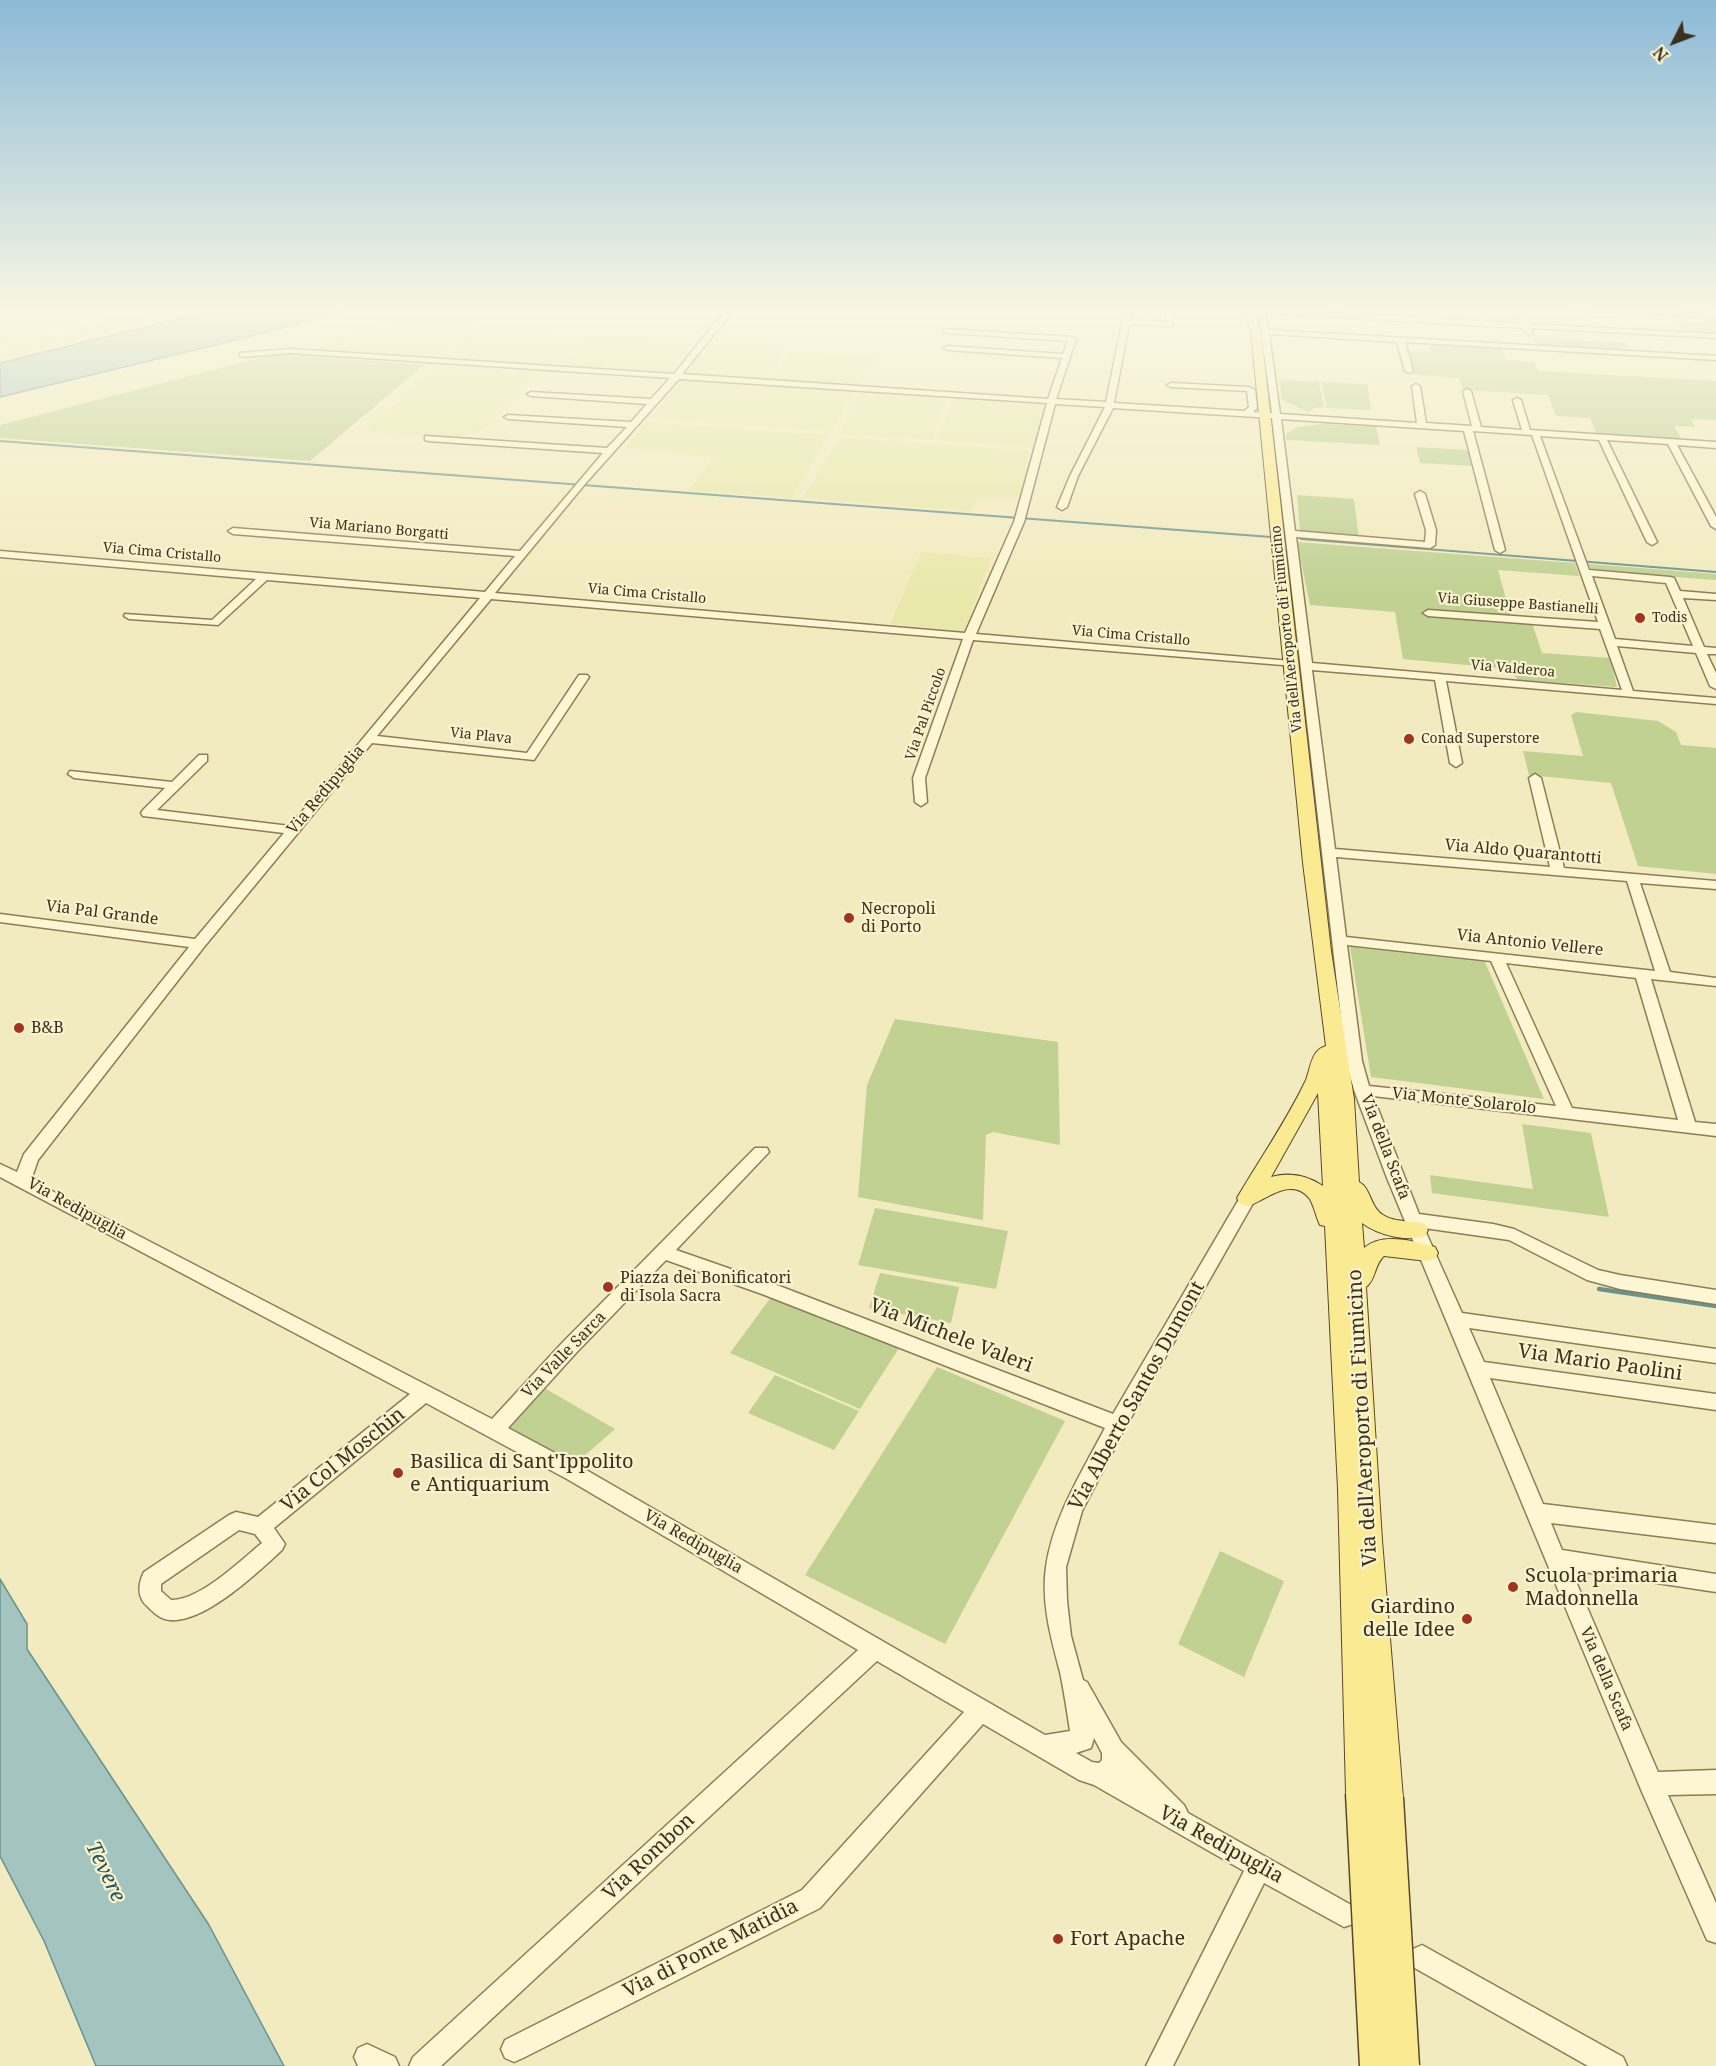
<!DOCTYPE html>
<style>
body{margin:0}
#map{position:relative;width:1716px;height:2066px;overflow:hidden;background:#f2ebbf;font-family:"Noto Serif",serif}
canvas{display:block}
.north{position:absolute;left:1644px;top:12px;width:60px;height:60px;-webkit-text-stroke:4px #f9f3cf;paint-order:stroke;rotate:228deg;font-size:16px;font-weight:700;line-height:24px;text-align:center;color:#3b301b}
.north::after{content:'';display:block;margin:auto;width:21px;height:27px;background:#3b301b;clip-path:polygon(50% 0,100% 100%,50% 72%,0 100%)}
</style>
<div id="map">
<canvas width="1716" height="2066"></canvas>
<div class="north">N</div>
</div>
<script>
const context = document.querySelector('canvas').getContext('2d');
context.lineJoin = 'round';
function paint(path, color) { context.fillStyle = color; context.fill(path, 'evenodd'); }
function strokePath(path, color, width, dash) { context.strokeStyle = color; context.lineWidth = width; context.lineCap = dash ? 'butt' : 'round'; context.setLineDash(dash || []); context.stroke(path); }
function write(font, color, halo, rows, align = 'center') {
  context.font = font + ' "Noto Serif",serif'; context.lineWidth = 4.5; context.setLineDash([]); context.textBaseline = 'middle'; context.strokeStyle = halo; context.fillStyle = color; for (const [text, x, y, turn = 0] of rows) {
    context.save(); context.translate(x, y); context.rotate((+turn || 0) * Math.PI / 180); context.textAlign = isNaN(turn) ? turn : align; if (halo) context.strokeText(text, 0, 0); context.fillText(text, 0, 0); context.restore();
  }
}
paint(new Path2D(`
 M 0,308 L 120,308 L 0,343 Z
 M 158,308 L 198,308 L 0,360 L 0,352 Z
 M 412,315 L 484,319 L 432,359 L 307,349 Z
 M 482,329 L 579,335 L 584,337 L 552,366 L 443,360 L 477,330 Z
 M 589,337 L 693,343 L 667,373 L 563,366 Z
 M 707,345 L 787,350 L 765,381 L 682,376 Z
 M 792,350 L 877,356 L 859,387 L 771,381 Z
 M 439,366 L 540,372 L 505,407 L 494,422 L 479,431 L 454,438 L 363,431 Z
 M 682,379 L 856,391 L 831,432 L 650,418 Z
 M 861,391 L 947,397 L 932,440 L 839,434 Z
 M 954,397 L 1045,404 L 1033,447 L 937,440 Z
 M 646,422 L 829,435 L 792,498 L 688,491 L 714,457 L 625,448 Z
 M 840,437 L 1029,451 L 1021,498 L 982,498 L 975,501 L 972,512 L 802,498 Z
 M 922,552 L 991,558 L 964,631 L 890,624 Z`), '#e9e8ab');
paint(new Path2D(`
 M 1702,317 L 1716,317 L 1716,335 L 1683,332 L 1677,322 L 1705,323 Z
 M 1534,337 L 1626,343 L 1631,352 L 1537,346 Z
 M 1428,342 L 1500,346 L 1506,360 L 1534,362 L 1538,371 L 1716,381 L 1716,420 L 1691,419 L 1695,427 L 1674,426 L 1682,440 L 1597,434 L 1590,418 L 1556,416 L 1548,395 L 1463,390 L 1459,378 L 1412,374 L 1406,351 L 1431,352 Z
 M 275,354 L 424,365 L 310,461 L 0,438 L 0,425 Z
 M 1279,380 L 1319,382 L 1324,407 L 1314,408 L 1309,412 L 1282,400 Z
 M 1321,382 L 1367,384 L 1371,410 L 1327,408 Z
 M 1322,424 L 1376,426 L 1380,445 L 1286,440 L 1286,434 L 1297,427 Z
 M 1416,447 L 1468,450 L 1473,466 L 1420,463 Z
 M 1297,495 L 1354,499 L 1359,538 L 1300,532 Z
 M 1297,542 L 1575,563 L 1579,576 L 1498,570 L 1511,617 L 1423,610 L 1422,614 L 1532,623 L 1542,653 L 1610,658 L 1617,687 L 1518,680 L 1509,669 L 1403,659 L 1395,612 L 1310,605 Z
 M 1589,564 L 1716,574 L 1716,580 L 1592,571 Z
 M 1576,712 L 1658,721 L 1676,732 L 1681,745 L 1716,748 L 1716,874 L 1638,866 L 1611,783 L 1529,775 L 1523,751 L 1583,756 L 1571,715 Z
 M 1350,947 L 1485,962 L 1544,1099 L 1371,1077 Z
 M 895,1019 L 1058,1042 L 1060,1145 L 993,1132 L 986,1135 L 983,1220 L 858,1197 L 867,1085 Z
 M 1522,1124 L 1591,1133 L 1609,1217 L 1432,1193 L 1430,1175 L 1533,1189 Z
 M 875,1208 L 1008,1231 L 996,1289 L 858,1265 Z
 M 880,1273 L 959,1287 L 951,1323 L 869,1308 Z
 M 771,1297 L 899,1348 L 860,1409 L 730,1353 Z
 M 937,1367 L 1065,1421 L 945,1644 L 805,1575 Z
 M 775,1375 L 859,1411 L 834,1450 L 748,1413 Z
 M 541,1386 L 615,1429 L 574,1465 L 502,1426 Z
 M 1220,1551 L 1284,1581 L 1244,1677 L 1178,1644 Z`), '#c0d192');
const water = new Path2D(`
 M 222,308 L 357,308 L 240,339 L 0,397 L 0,363 Z
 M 0,1579 L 27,1624 L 27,1649 L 209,1925 L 284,2066 L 96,2066 L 44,1941 L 0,1856 Z`);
paint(water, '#a3c4bf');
strokePath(water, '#69938f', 1.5);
strokePath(new Path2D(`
 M 0,441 L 1271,537
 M 1301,539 L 1716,572`), '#69938f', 2);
strokePath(new Path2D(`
 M 1599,1289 L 1716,1306`), '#69938f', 4.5);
const minor = new Path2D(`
 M 727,308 L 735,308 L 682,374 L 1048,399 L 1062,358 L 947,350 L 943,348 L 947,346 L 1063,354 L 1068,341 L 946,333 L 942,331 L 946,329 L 1072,337 L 1076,339 L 1056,399 L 1106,402 L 1124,314 L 1130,314 L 1130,320 L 1166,322 L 1167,308 L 1174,308 L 1172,326 L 1129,324 L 1114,403 L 1244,411 L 1249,407 L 1247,391 L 1171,387 L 1167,385 L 1171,383 L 1249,387 L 1255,390 L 1257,408 L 1253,412 L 1272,413 L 1258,308 L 1521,323 L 1515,308 L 1522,308 L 1529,324 L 1716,334 L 1716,338 L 1531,328 L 1533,333 L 1529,335 L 1523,328 L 1265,313 L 1268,330 L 1716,356 L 1716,360 L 1405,342 L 1413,371 L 1409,373 L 1405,371 L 1397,342 L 1269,334 L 1280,414 L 1417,423 L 1412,386 L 1416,384 L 1420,386 L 1426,423 L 1472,426 L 1463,391 L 1467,389 L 1471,391 L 1481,427 L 1522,430 L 1513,400 L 1517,398 L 1521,400 L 1530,430 L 1716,442 L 1716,448 L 1677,445 L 1716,517 L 1716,529 L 1711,526 L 1668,444 L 1607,440 L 1657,542 L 1652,545 L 1647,542 L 1599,440 L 1540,436 L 1589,570 L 1670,577 L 1674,578 L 1680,591 L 1716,594 L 1716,600 L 1683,598 L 1704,647 L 1716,648 L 1716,654 L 1707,654 L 1716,673 L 1716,689 L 1710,686 L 1696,653 L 1617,646 L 1633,691 L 1716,698 L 1716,704 L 1446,681 L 1462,763 L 1456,767 L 1450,763 L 1435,680 L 1312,670 L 1335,849 L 1550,867 L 1529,778 L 1535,774 L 1541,778 L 1564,868 L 1716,881 L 1716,889 L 1640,883 L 1670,972 L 1716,978 L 1716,986 L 1651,979 L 1695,1122 L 1716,1124 L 1716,1136 L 1373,1096 L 1419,1214 L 1493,1224 L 1514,1229 L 1598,1270 L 1620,1275 L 1716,1290 L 1716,1304 L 1620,1289 L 1587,1280 L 1509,1240 L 1424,1228 L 1462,1313 L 1716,1349 L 1716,1363 L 1469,1328 L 1484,1362 L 1716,1394 L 1716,1410 L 1490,1378 L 1543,1504 L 1716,1525 L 1716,1543 L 1551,1523 L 1562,1550 L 1716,1574 L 1716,1592 L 1571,1570 L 1658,1772 L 1716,1770 L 1716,1794 L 1668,1795 L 1716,1903 L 1716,1943 L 1707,1940 L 1642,1792 L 1387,1178 L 1354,1090 L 1346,1061 L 1272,418 L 1113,408 L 1078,476 L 1067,507 L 1062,510 L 1057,507 L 1070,476 L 1105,407 L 1055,404 L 1024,522 L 976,634 L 1291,661 L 1296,664 L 1295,666 L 973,640 L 925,778 L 927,802 L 921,806 L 915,802 L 913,778 L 963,639 L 491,599 L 377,736 L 527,753 L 579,675 L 587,675 L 589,677 L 534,760 L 372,743 L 204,947 L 38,1160 L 31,1180 L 492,1419 L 562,1343 L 755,1148 L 767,1148 L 769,1152 L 676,1250 L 774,1284 L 1113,1414 L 1242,1194 L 1254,1194 L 1256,1198 L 1124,1430 L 1082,1511 L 1066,1567 L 1067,1601 L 1071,1636 L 1083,1680 L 1087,1682 L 1121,1742 L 1184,1805 L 1188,1813 L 1353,1906 L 1356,1915 L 1353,1924 L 1344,1927 L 1264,1883 L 1173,2066 L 1146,2066 L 1244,1871 L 1094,1785 L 1079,1780 L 983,1724 L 820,1908 L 523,2058 L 514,2062 L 505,2058 L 501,2049 L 505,2040 L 802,1890 L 964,1712 L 877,1661 L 441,2066 L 409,2066 L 413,2057 L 858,1650 L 567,1479 L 426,1403 L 274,1528 L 285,1544 L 282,1550 C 258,1572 205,1623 170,1620 C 160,1619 154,1613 147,1606 C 137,1597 138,1584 144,1572 L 229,1515 L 236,1512 L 258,1517 L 410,1394 L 0,1177 L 0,1164 L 17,1172 L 24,1154 L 189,947 L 0,922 L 0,914 L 195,939 L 284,833 L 143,816 L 141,813 L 143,810 L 165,788 L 74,778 L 68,774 L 70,771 L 172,782 L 199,755 L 207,755 L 207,761 L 157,810 L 290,826 L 480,598 L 267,580 L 218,625 L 129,619 L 124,616 L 125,614 L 212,620 L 256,579 L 0,557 L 0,551 L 485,592 L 515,556 L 233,534 L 228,531 L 233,528 L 520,551 L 603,453 L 428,441 L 425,440 L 425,436 L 607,448 L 627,427 L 508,419 L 504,417 L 508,415 L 631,422 L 647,404 L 531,396 L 527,394 L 531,392 L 651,399 L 670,378 L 290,353 L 243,357 L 239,355 L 240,353 L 290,349 L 674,374 ZM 679,379 L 1047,403 L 1014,522 L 965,633 L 495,593 L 585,484 ZM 1281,419 L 1464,431 L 1495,550 L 1500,553 L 1505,550 L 1473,431 L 1532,435 L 1598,622 L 1428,610 L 1423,613 L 1428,616 L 1600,629 L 1622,690 L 1312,663 L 1296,537 L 1430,548 L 1435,545 L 1436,530 L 1425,494 L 1420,491 L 1415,494 L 1426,530 L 1425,542 L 1295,531 ZM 1592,576 L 1666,583 L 1693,646 L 1615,639 ZM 1336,857 L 1627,881 L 1655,971 L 1346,937 ZM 1347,945 L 1491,961 L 1556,1106 L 1369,1086 L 1362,1061 ZM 1506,963 L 1636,978 L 1678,1120 L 1572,1108 ZM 666,1260 L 762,1294 L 1105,1428 C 1082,1472 1053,1517 1046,1567 C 1041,1603 1051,1638 1060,1672 C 1064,1691 1067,1711 1070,1731 L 1045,1735 L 581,1467 L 508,1428 L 576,1353 ZM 239,1530 L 255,1534 L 262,1543 C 240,1561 199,1601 171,1600 L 161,1591 L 161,1584 ZM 1094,1738 L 1102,1753 L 1102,1760 L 1099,1763 L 1092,1762 L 1076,1753 L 1091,1748 Z
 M 1568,308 L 1716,313 L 1716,317 L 1572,310 Z
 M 1422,1945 L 1623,2057 L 1627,2066 L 1588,2066 L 1413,1967 L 1409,1958 L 1413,1949 Z
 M 367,2044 L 395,2057 L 399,2066 L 358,2066 L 354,2057 L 358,2048 Z`);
const major = new Path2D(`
 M 1244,308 L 1252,308 L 1261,332 L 1331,951 L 1354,1099 L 1359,1182 C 1371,1188 1370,1207 1383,1215 C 1395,1223 1412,1220 1425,1224 L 1428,1230 L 1425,1236 C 1406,1242 1378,1235 1362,1223 L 1364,1248 C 1382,1232 1414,1241 1435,1247 L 1438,1253 L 1435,1259 L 1427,1261 L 1384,1256 C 1374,1265 1376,1280 1366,1287 L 1382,1540 L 1403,1798 L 1399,1809 L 1388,1813 L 1377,1809 L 1373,1800 L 1372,1804 L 1361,1808 L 1350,1804 L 1346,1793 L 1338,1489 L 1325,1226 L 1320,1225 C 1316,1217 1314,1205 1309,1198 C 1291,1176 1266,1200 1248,1206 L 1240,1204 L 1237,1198 C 1260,1159 1287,1120 1306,1080 C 1311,1067 1311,1050 1326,1046 L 1303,863 L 1251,332 ZM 1318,1093 L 1323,1186 C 1307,1175 1289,1172 1271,1177 Z`);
strokePath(minor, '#8d7c55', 3);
strokePath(major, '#5a482a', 2);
paint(minor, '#fcf6d3');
paint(major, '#faea92');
const majorBridge = new Path2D(`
 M 1361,1793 L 1375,2066
 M 1388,1798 L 1404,2066`);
strokePath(majorBridge, '#5a482a', 33, []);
strokePath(majorBridge, '#faea92', 30);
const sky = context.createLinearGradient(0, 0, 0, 597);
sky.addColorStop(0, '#8cbad8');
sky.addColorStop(0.52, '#f9f6e2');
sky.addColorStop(1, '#f9f6e200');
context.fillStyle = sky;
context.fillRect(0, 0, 1716, 597);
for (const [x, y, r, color] of [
 [1640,618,6,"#a2331f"],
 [1409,739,6,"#a2331f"],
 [849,918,6,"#a2331f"],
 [19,1028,6,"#a2331f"],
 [608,1287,6,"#a2331f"],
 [398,1473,6,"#a2331f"],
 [1513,1587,6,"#a2331f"],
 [1467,1619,6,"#a2331f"],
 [1058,1939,6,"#a2331f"]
]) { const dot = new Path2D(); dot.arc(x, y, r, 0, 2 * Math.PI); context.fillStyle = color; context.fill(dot); strokePath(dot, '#f9f3cf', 2); }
write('14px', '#3b301b', '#f9f3cf', [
 ["Via Mariano Borgatti",379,529,5],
 ["Via Cima Cristallo",162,553,5],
 ["Via Cima Cristallo",647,594,5],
 ["Via Giuseppe Bastianelli",1518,604,4],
 ["Via dell'Aeroporto di Fiumicino",1287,629,-96],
 ["Via Cima Cristallo",1131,636,5],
 ["Via Valderoa",1513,669,5],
 ["Via Pal Piccolo",926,714,-71],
 ["Via Plava",481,736,6]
]);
write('14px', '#3b301b', '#f9f3cf', [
 ["Todis",1652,618],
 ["Conad Superstore",1421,739]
], 'left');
write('16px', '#3b301b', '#f9f3cf', [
 ["Via Redipuglia",326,790,-50],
 ["Via Aldo Quarantotti",1523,852,5],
 ["Via Pal Grande",102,913,7],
 ["Via Antonio Vellere",1530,943,6],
 ["Via Monte Solarolo",1464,1101,6],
 ["Via della Scafa",1385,1147,69],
 ["Via Redipuglia",77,1209,29],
 ["Via Valle Sarca",564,1355,-46],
 ["Via Redipuglia",693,1542,30],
 ["Via della Scafa",1606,1679,67]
]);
write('16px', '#3b301b', '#f9f3cf', [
 ["Necropoli",861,909],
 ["di Porto",861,927],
 ["B&B",31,1028],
 ["Piazza dei Bonificatori",620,1278],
 ["di Isola Sacra",620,1296]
], 'left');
write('20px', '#3b301b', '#f9f3cf', [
 ["Via Michele Valeri",951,1336,21],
 ["Via Mario Paolini",1600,1363,8],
 ["Via Alberto Santos Dumont",1137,1396,-61],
 ["Via dell'Aeroporto di Fiumicino",1363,1418,-93],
 ["Via Col Moschin",343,1460,-39],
 ["Via Redipuglia",1221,1845,29],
 ["Via Rombon",649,1857,-43],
 ["Via di Ponte Matidia",711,1949,-27]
]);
write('20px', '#3b301b', '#f9f3cf', [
 ["Basilica di Sant'Ippolito",410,1462],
 ["e Antiquarium",410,1485],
 ["Scuola primaria",1525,1576],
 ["Madonnella",1525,1599],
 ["Giardino",1455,1607,"right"],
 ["delle Idee",1455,1630,"right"],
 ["Fort Apache",1070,1939]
], 'left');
write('italic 21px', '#29575c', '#f9f3cf', [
 ["Tevere",105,1872,64]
]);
</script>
